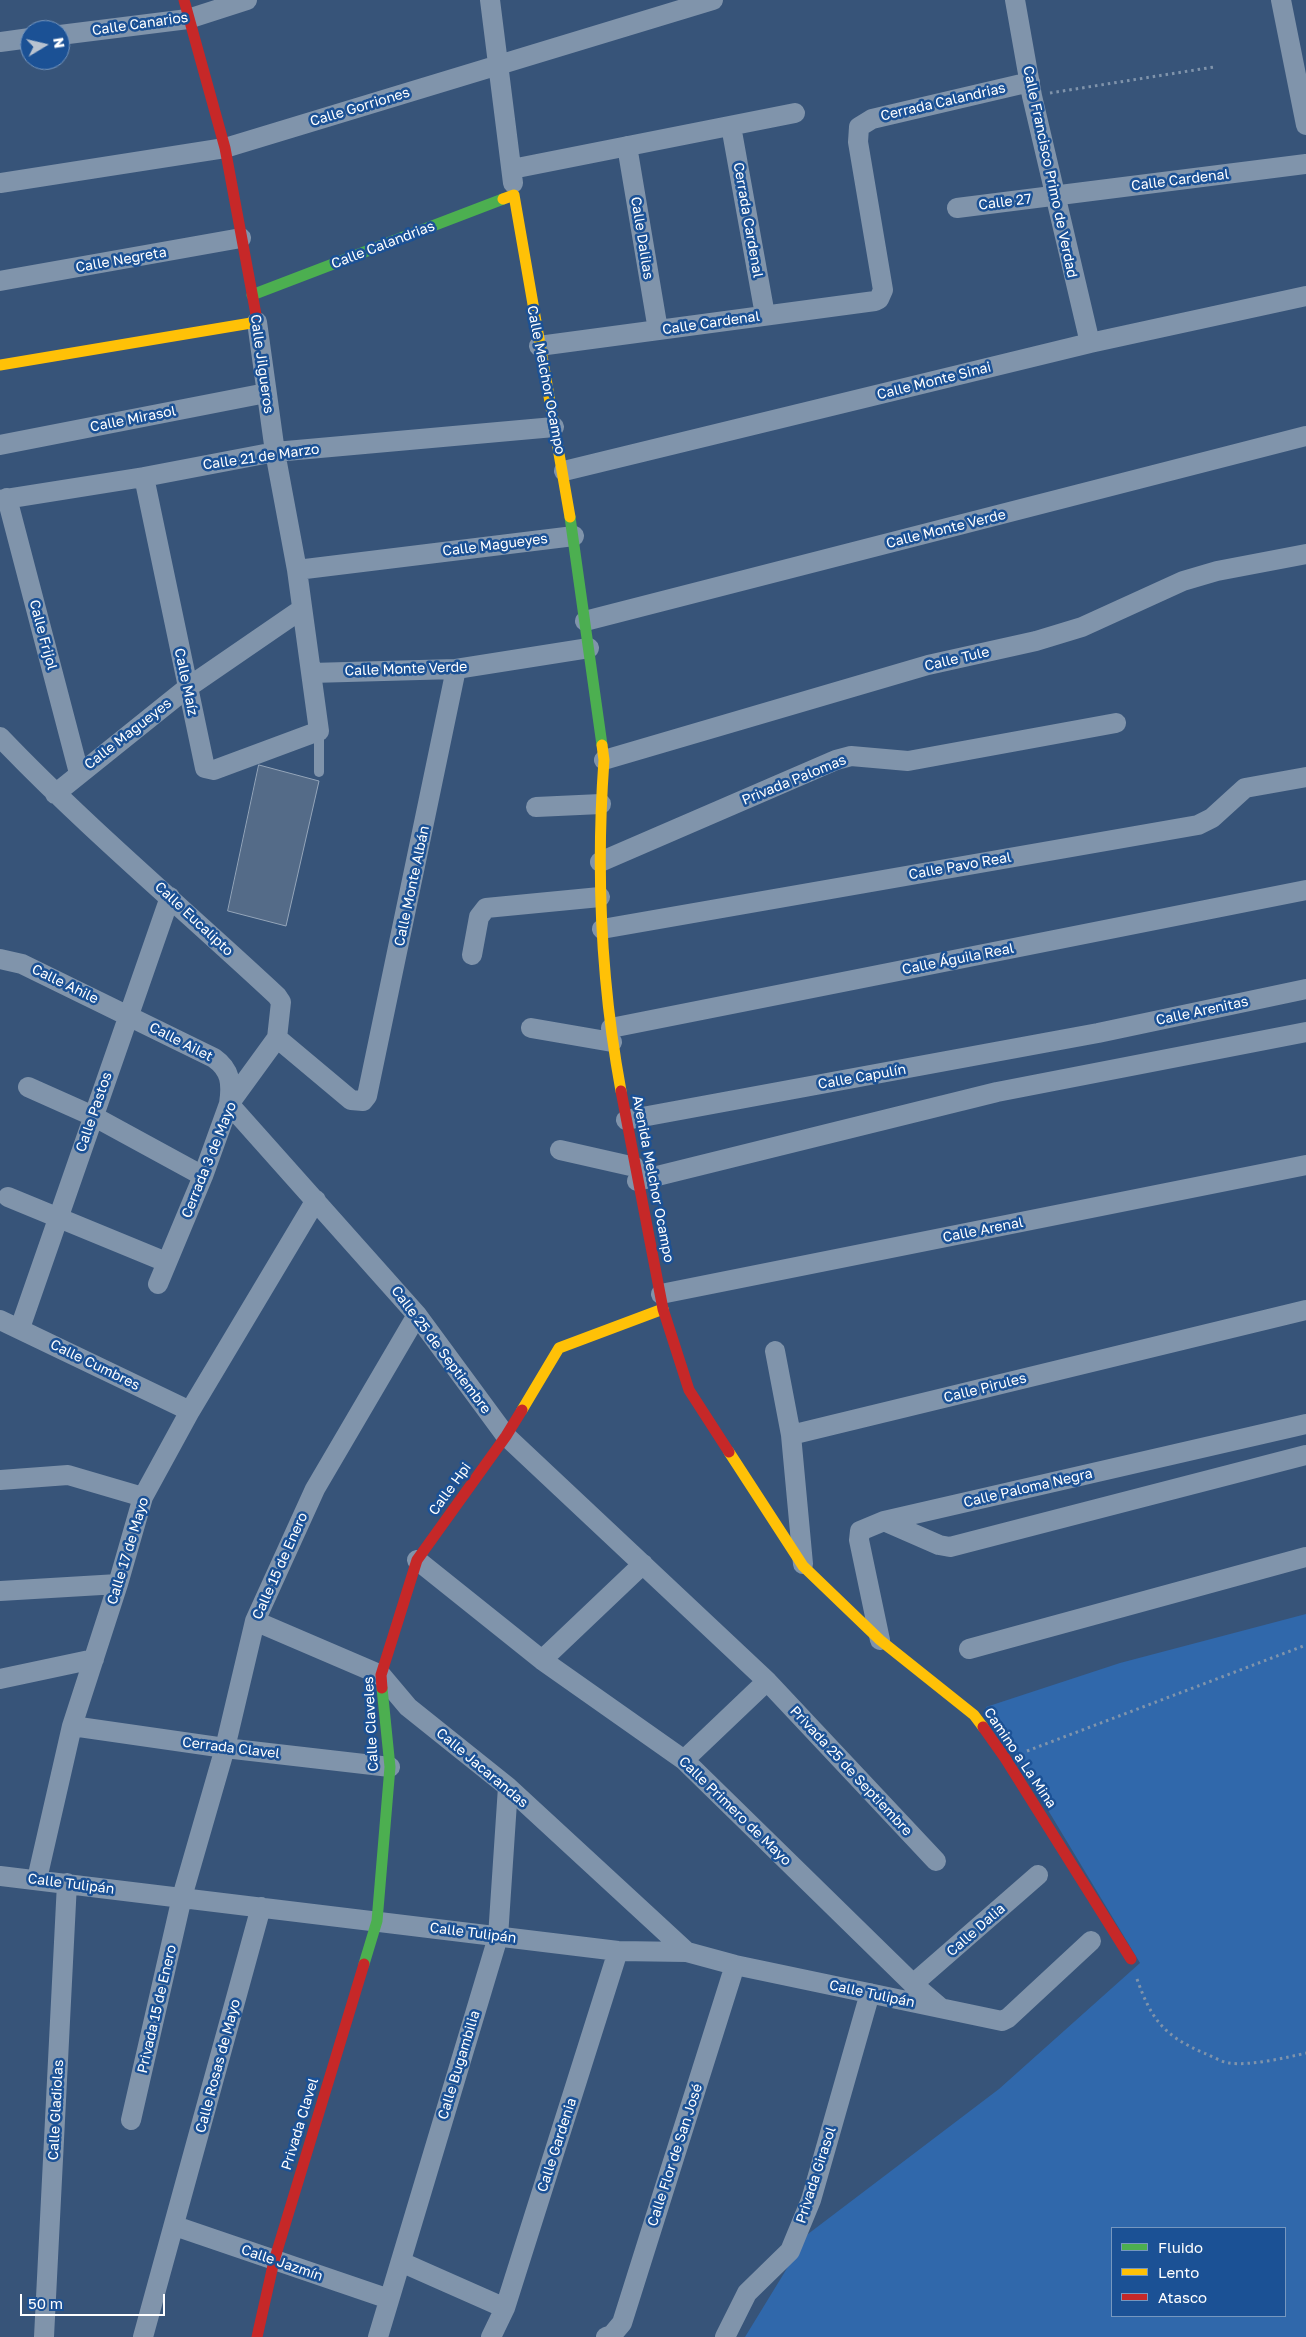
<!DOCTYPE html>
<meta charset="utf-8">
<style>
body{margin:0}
#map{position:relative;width:1306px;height:2337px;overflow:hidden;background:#375479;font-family:"Golos Text",sans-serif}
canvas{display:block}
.legend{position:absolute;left:1111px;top:2227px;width:175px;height:90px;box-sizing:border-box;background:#1b5195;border:1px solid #7697bf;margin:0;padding:6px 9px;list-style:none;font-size:15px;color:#fff}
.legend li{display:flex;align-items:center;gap:10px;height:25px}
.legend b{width:25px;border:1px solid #7697bf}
.north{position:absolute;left:20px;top:20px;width:50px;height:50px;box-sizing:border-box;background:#1b5195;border:1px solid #7697bf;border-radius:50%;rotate:81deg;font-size:14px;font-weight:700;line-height:20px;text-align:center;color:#fff}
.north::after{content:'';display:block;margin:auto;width:18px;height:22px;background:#b9c3d0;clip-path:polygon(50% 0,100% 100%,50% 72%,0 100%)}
.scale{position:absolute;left:20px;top:2294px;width:145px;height:22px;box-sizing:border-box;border:2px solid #fff;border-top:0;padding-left:6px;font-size:15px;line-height:18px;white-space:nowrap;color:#fff;-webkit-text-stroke:4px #1b5195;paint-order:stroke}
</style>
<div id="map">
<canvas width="1306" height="2337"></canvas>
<ul class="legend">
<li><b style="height:6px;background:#4caf50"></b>Fluido</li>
<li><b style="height:6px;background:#ffc107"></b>Lento</li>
<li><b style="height:6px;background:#c62828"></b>Atasco</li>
</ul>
<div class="north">N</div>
<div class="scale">50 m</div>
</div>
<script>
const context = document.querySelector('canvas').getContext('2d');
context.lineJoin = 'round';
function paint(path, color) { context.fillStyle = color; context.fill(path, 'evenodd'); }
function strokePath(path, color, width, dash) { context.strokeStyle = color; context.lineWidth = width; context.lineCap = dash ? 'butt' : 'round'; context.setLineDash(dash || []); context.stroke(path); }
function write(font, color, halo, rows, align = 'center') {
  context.font = font + ' "Golos Text",sans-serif'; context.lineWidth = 5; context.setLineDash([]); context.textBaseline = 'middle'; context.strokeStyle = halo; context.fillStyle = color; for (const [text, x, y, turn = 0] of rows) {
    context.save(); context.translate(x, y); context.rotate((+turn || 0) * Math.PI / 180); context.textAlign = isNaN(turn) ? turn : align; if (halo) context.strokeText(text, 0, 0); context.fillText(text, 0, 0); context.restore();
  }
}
paint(new Path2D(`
 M 1306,1614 L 1306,2337 L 745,2337 L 808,2234 L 999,2089 L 1140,1963 L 986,1707 L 1120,1663 ZM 1112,2228 L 1285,2228 L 1285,2316 L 1112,2316 Z`), '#3068ab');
const building = new Path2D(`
 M 259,765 L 319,781 L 286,926 L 228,911 Z`);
paint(building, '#546b88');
strokePath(building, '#94a5b9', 1);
strokePath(new Path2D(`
 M 1050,93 L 1214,67
 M 1027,1751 L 1306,1645
 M 1137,1979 C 1151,2019 1164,2036 1204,2053 C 1212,2056 1221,2062 1229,2063 C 1250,2066 1285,2058 1306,2053`), '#8094ab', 3, [2.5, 4]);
strokePath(new Path2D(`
 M 319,731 L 319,772`), '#8094ab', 10);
strokePath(new Path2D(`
 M 490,0 L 513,183
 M 1015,0 L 1032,96 L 1090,343
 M 1281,0 L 1306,125
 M 60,35 L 188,19 L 247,0
 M 0,42 L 30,38
 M 731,126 L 765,315
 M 627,146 L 658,330
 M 512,169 L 795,113
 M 0,183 L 225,148 L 713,0
 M 957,208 L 1306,164
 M 0,281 L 241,238
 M 539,346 L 875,301 L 879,299 L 883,290 L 858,142 L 859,127 L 872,119 L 1030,82
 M 0,445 L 266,393
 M 564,471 L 1090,343 L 1306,296
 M 144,477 L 205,768 L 214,770 L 319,731 L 297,570 L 275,452 L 257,322
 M 7,498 L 79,773
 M 0,500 L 144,477 L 275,452 L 554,427
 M 297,570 L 574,536
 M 585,621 L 1306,436
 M 311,673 L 456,669 L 589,648
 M 0,737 C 87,828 185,910 277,996 L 281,1002 L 277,1038 L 229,1104 L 203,1176 L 158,1284
 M 604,760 L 928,665 L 1036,641 L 1082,627 L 1183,581 L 1217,571 L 1306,554
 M 55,794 L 187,688 L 302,609
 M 536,807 L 601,804
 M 600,862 L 836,760 L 851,756 L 908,761 L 1116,723
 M 602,929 L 1198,825 L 1212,818 L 1245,788 L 1306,777
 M 472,955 L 479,917 L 486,908 L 600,897
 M 0,959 L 22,964 L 214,1058 C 231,1070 232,1084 229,1104
 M 531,1028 L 612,1042
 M 611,1028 L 1306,890
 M 277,1038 L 351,1100 L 363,1101 L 367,1096 L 456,669
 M 28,1087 L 93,1116 L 203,1176
 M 229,1104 L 417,1315 L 506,1436 L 767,1681 L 936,1861
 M 626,1120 L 1098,1033 L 1306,989
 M 560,1150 L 635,1167
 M 637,1181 L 997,1092 L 1306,1032
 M 8,1197 L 166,1262
 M 661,1294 L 1306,1165
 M 0,1320 L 190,1411
 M 20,1328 L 170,897
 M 775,1351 L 791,1435 L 803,1564
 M 791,1435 L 1306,1310
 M 0,1480 L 68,1475 L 143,1497
 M 884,1521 L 939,1545 L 950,1547 L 1306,1455
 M 417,1560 L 542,1660 L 684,1760 L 913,1984 L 941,2008
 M 0,1591 L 118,1584
 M 255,1621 L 381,1675 L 408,1707 L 508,1787 L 687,1952
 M 880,1640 L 859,1540 L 860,1531 L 884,1521 L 1306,1424
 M 969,1649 L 1306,1557
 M 542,1660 L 643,1564
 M 0,1679 L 94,1659
 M 72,1726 L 225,1748 L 390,1767
 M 684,1760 L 767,1681
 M 0,1876 L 618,1951 L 687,1952 L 735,1965 L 1002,2021 L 1008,2018 L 1091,1941
 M 37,1879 L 72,1726 L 118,1584 L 143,1497 L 190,1411 L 316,1200
 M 913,1984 L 1038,1875
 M 131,2120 L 182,1897 L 225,1748 L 255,1621 L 315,1489 L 417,1315
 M 175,2226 L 389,2299
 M 401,2262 L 505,2308
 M 44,2337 L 67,1883
 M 143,2337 L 261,1907
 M 378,2337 L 498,1937 L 508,1787
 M 491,2337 L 505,2308 L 618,1951
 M 606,2337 L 612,2335 L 622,2323 L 735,1965
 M 725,2337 L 747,2293 L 790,2251 L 811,2200 L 870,1993`), '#8094ab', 20);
strokePath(new Path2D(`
 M 252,295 L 503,199
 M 570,517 L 602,745
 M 364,1964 L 377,1921 L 390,1767 L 382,1688`), '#4caf50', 11);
strokePath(new Path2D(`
 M 503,199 L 514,195 L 570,517
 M 0,365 L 257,322 L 257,320
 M 602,745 L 604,760 C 596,870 601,983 621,1091
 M 522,1410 L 559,1348 L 663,1309
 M 729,1452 L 803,1566 L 880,1640 L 974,1715 L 983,1727`), '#ffc107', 11);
strokePath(new Path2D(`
 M 184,0 L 225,148 L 257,320
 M 621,1091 L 663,1309 L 689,1390 L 729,1452
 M 382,1688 L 381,1675 L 417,1560 L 506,1436 L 522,1410
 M 983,1727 L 1005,1758 L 1131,1959
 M 257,2337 L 274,2261 L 364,1964`), '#c62828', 11);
write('14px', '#fff', '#1b5195', [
 ["Calle Canarios",140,24,-8],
 ["Cerrada Calandrias",943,102,-13],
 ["Calle Gorriones",360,107,-17],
 ["Calle Francisco Primo de Verdad",1050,172,78],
 ["Calle Cardenal",1180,180,-7],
 ["Calle 27",1005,202,-7],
 ["Cerrada Cardenal",748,220,80],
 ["Calle Dalilas",642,238,81],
 ["Calle Calandrias",383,245,-21],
 ["Calle Negreta",121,260,-10],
 ["Calle Cardenal",711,323,-8],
 ["Calle Jilgueros",262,364,82],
 ["Calle Melchor Ocampo",546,380,79],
 ["Calle Monte Sinai",934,381,-14],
 ["Calle Mirasol",133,419,-11],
 ["Calle 21 de Marzo",261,457,-8],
 ["Calle Monte Verde",946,529,-14],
 ["Calle Magueyes",495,545,-7],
 ["Calle Frijol",43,635,75],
 ["Calle Tule",957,659,-13],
 ["Calle Monte Verde",406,669,-2],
 ["Calle Maíz",186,682,78],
 ["Calle Magueyes",128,734,-38],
 ["Privada Palomas",794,780,-22],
 ["Calle Pavo Real",960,866,-10],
 ["Calle Monte Albán",412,886,-78],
 ["Calle Eucalipto",194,919,43],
 ["Calle Águila Real",958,959,-11],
 ["Calle Ahile",65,984,26],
 ["Calle Arenitas",1202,1011,-12],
 ["Calle Ailet",181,1042,27],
 ["Calle Capulín",862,1077,-10],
 ["Calle Pastos",94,1112,-71],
 ["Cerrada 3 de Mayo",209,1160,-68],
 ["Avenida Melchor Ocampo",653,1179,79],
 ["Calle Arenal",983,1230,-11],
 ["Calle 25 de Septiembre",441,1350,53],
 ["Calle Cumbres",95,1365,26],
 ["Calle Pirules",985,1388,-14],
 ["Calle Paloma Negra",1028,1488,-13],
 ["Calle Hpi",450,1489,-54],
 ["Calle 17 de Mayo",128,1551,-73],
 ["Calle 15 de Enero",280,1566,-66],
 ["Calle Claveles",371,1724,-93],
 ["Cerrada Clavel",231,1748,7],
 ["Camino a La Mina",1020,1758,56],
 ["Calle Jacarandas",482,1768,40],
 ["Privada 25 de Septiembre",851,1771,47],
 ["Calle Primero de Mayo",735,1811,44],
 ["Calle Tulipán",71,1884,7],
 ["Calle Dalia",976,1930,-41],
 ["Calle Tulipán",473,1933,7],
 ["Calle Tulipán",872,1994,12],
 ["Privada 15 de Enero",157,2009,-77],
 ["Calle Bugambilia",459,2065,-73],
 ["Calle Rosas de Mayo",218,2066,-75],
 ["Calle Gladiolas",56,2110,-87],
 ["Privada Clavel",300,2124,-73],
 ["Calle Gardenia",557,2145,-72],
 ["Calle Flor de San José",675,2155,-72],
 ["Privada Girasol",816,2175,-72],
 ["Calle Jazmín",282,2263,19]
]);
</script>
